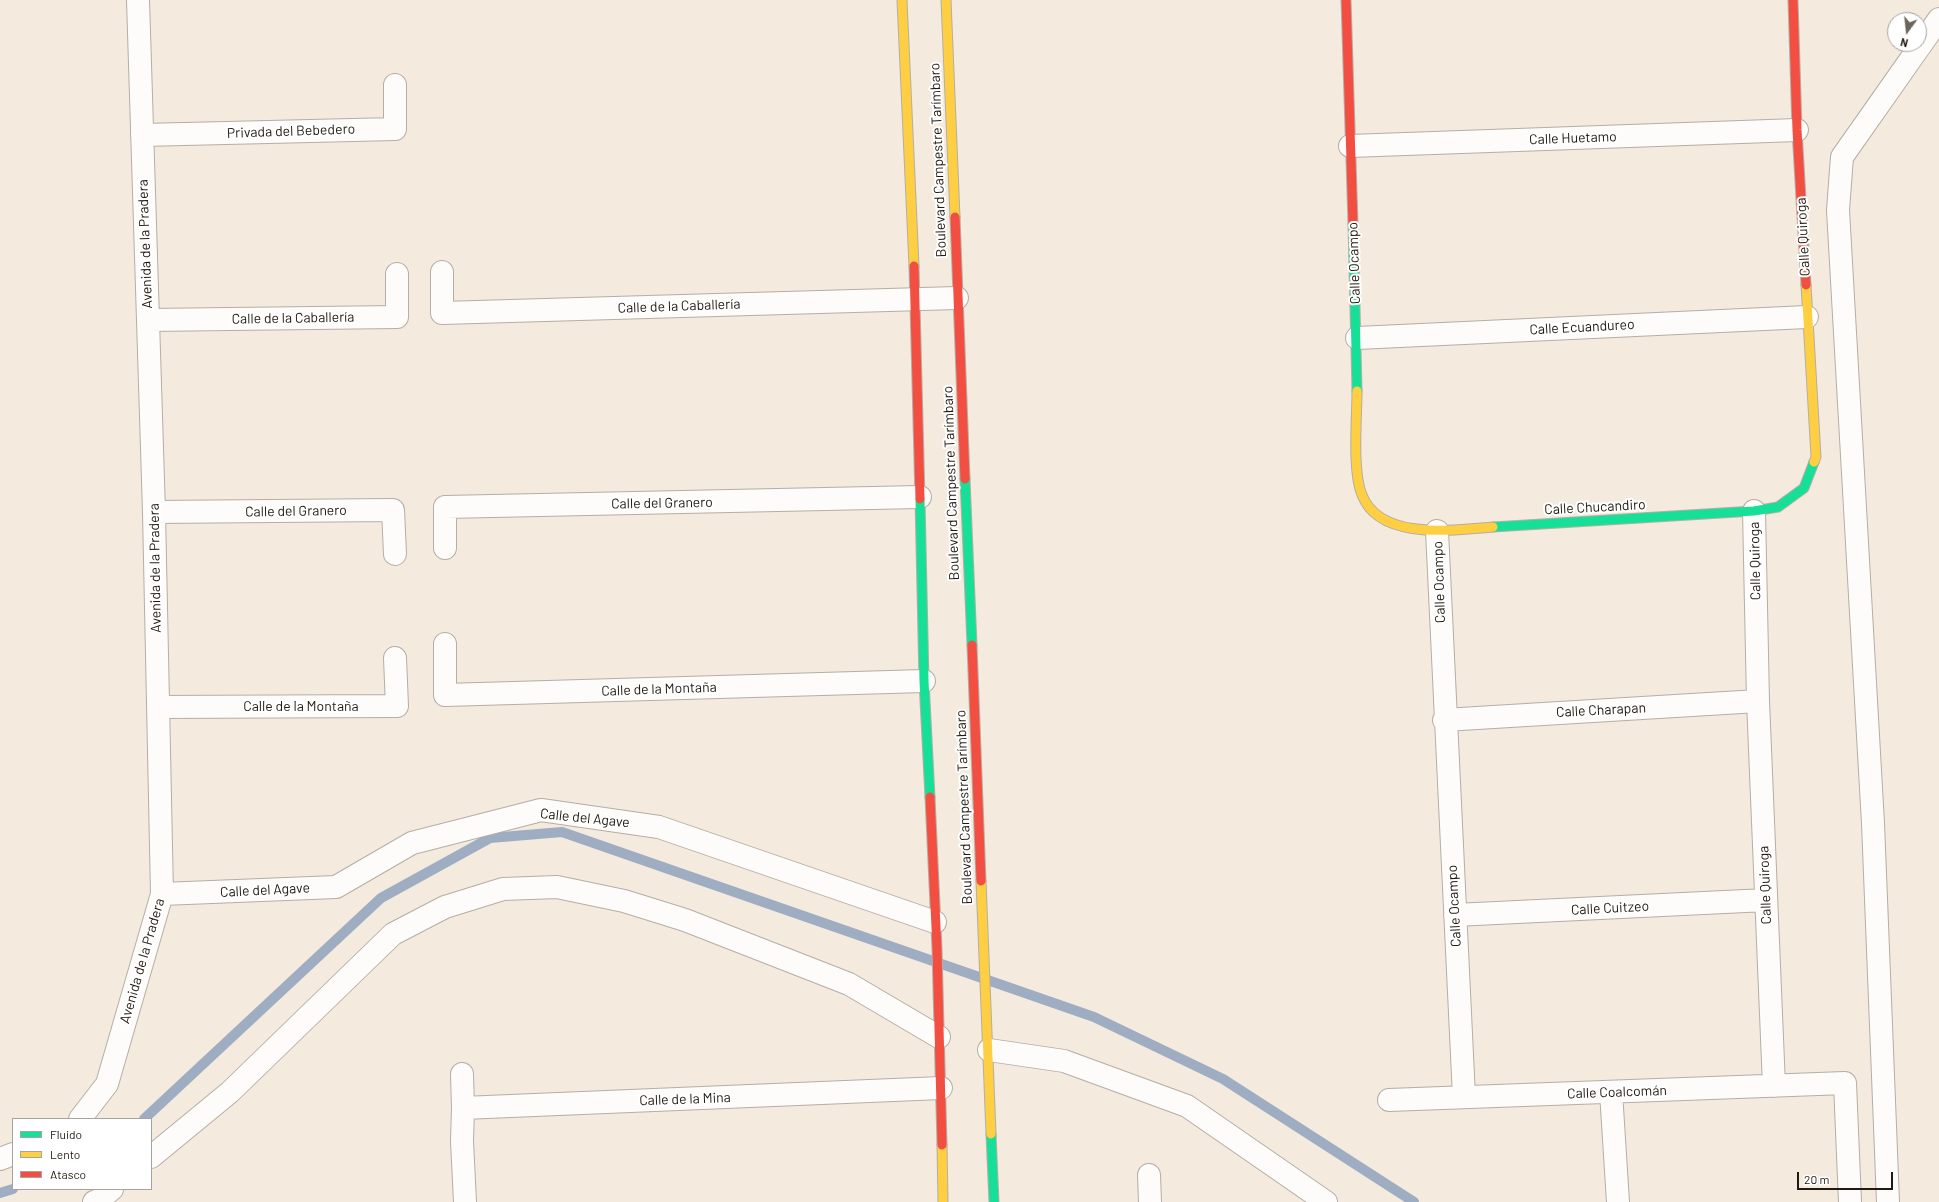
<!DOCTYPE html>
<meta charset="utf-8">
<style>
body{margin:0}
#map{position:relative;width:1939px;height:1202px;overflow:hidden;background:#f4eade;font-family:Barlow,sans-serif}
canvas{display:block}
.legend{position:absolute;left:12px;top:1118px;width:140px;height:72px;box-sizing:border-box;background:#fff;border:1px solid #a7a3a0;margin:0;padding:5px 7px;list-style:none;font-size:12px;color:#221a11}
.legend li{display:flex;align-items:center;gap:8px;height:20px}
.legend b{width:20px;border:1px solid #a7a3a0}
.north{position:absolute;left:1887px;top:12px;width:40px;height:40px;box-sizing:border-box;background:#fff;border:1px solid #a7a3a0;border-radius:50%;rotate:195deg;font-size:11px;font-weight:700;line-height:16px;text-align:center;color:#221a11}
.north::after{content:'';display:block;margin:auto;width:14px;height:18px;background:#6c6359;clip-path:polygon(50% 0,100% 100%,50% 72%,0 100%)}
.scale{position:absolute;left:1797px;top:1172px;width:96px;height:18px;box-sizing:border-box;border:2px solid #221a11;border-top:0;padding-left:5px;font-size:12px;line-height:14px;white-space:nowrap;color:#221a11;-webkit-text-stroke:3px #fff;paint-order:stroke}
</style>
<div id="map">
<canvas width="1939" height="1202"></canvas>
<ul class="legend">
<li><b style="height:5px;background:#16e098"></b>Fluido</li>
<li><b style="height:5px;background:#ffcf43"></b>Lento</li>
<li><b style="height:5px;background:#f24e42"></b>Atasco</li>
</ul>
<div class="north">N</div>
<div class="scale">20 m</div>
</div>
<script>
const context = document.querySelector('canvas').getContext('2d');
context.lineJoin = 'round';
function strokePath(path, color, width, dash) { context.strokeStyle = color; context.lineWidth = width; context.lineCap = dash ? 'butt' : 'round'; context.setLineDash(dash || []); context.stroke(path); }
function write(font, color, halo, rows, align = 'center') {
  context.font = font + ' Barlow,sans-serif'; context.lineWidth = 4; context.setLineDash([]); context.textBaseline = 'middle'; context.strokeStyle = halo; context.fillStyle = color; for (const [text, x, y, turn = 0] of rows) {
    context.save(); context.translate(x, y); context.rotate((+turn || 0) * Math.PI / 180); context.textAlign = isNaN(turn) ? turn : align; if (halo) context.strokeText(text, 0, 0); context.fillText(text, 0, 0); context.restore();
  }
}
strokePath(new Path2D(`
 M 144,1119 L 381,898 L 490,838 L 562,832 L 1094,1017 L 1223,1079 L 1414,1202
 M 0,1193 L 13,1189`), '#9fadc3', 10);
const street = new Path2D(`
 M 142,135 L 395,129 L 395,85
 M 1350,146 L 1797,130
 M 442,272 L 442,313 L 957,298
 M 148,320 L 397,317 L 397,274
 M 1357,338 L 1807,317
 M 1754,511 L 1758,701 L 1774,1086
 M 154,512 L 393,510 L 395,554
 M 1437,531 L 1464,1097
 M 445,548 L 445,507 L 920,497
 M 445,644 L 445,695 L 924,681
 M 158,707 L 397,706 L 395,658
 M 1444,720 L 1758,701
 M 162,894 L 336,887 L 412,843 L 541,810 L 659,827 L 935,922
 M 1455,915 L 1766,900
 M 989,1050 L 1064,1061 L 1187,1106 L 1326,1202
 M 462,1074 L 463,1108 L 941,1088
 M 1611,1092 L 1618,1202
 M 1389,1100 L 1845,1083 L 1850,1202
 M 463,1108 L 462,1141 L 465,1202
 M 80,1119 L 107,1084 L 162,894 L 154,512 L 138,0
 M 151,1157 L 230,1092 L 393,934 L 445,907 L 503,889 L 557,887 L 624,901 L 685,920 L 849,984 L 939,1037
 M 0,1159 L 13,1154
 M 1149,1175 L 1150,1202
 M 94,1202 L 99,1200 L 112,1189
 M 1888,1202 L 1873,823 L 1838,210 L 1842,157 L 1939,19`);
const fast = new Path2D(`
 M 1353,224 L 1357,391
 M 965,479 L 972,645
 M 920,499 L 924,681 L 930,797
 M 1493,527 L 1754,511 L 1778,507 L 1804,488 L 1814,462
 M 991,1134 L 994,1202`);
const slow = new Path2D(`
 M 902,0 L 914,266
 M 946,0 L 955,217
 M 1806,285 L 1816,457 L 1814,462
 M 1357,391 C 1357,418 1352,471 1362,495 C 1380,541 1453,530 1493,527
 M 981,881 L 991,1134
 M 942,1145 L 943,1202`);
const jam = new Path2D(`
 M 1346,0 L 1353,224
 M 1793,0 L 1797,130 L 1806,285
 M 955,217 L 965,479
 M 914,266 L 920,499
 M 972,645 L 981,881
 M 930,797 L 937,949 L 942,1145`);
strokePath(street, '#b5aea4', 24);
strokePath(fast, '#b5aea4', 11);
strokePath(slow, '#b5aea4', 11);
strokePath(jam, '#b5aea4', 11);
strokePath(street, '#fdfcfa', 22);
strokePath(fast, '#16e098', 9);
strokePath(slow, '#ffcf43', 9);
strokePath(jam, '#f24e42', 9);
write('14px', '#221a11', '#fff', [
 ["Privada del Bebedero",291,131,-2],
 ["Calle Huetamo",1573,138,-2],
 ["Boulevard Campestre Tarímbaro",938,160,-92],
 ["Calle Quiroga",1803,237,-93],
 ["Avenida de la Pradera",145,244,-92],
 ["Calle Ocampo",1354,263,-92],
 ["Calle de la Caballería",679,306,-2],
 ["Calle de la Caballería",293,318,-1],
 ["Calle Ecuandureo",1582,327,-3],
 ["Boulevard Campestre Tarímbaro",951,483,-92],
 ["Calle del Granero",662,503,-1],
 ["Calle Chucandiro",1595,507,-3],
 ["Calle del Granero",296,511,-1],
 ["Calle Quiroga",1755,561,-91],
 ["Avenida de la Pradera",155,568,-91],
 ["Calle Ocampo",1439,582,-92],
 ["Calle de la Montaña",659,689,-2],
 ["Calle de la Montaña",301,706],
 ["Calle Charapan",1601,710,-3],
 ["Boulevard Campestre Tarímbaro",964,807,-92],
 ["Calle del Agave",585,818,6],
 ["Calle Quiroga",1765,885,-92],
 ["Calle del Agave",265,890,-3],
 ["Calle Ocampo",1454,906,-93],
 ["Calle Cuitzeo",1610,908,-3],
 ["Avenida de la Pradera",142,961,-74],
 ["Calle Coalcomán",1617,1092,-2],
 ["Calle de la Mina",685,1099,-2]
]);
</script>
